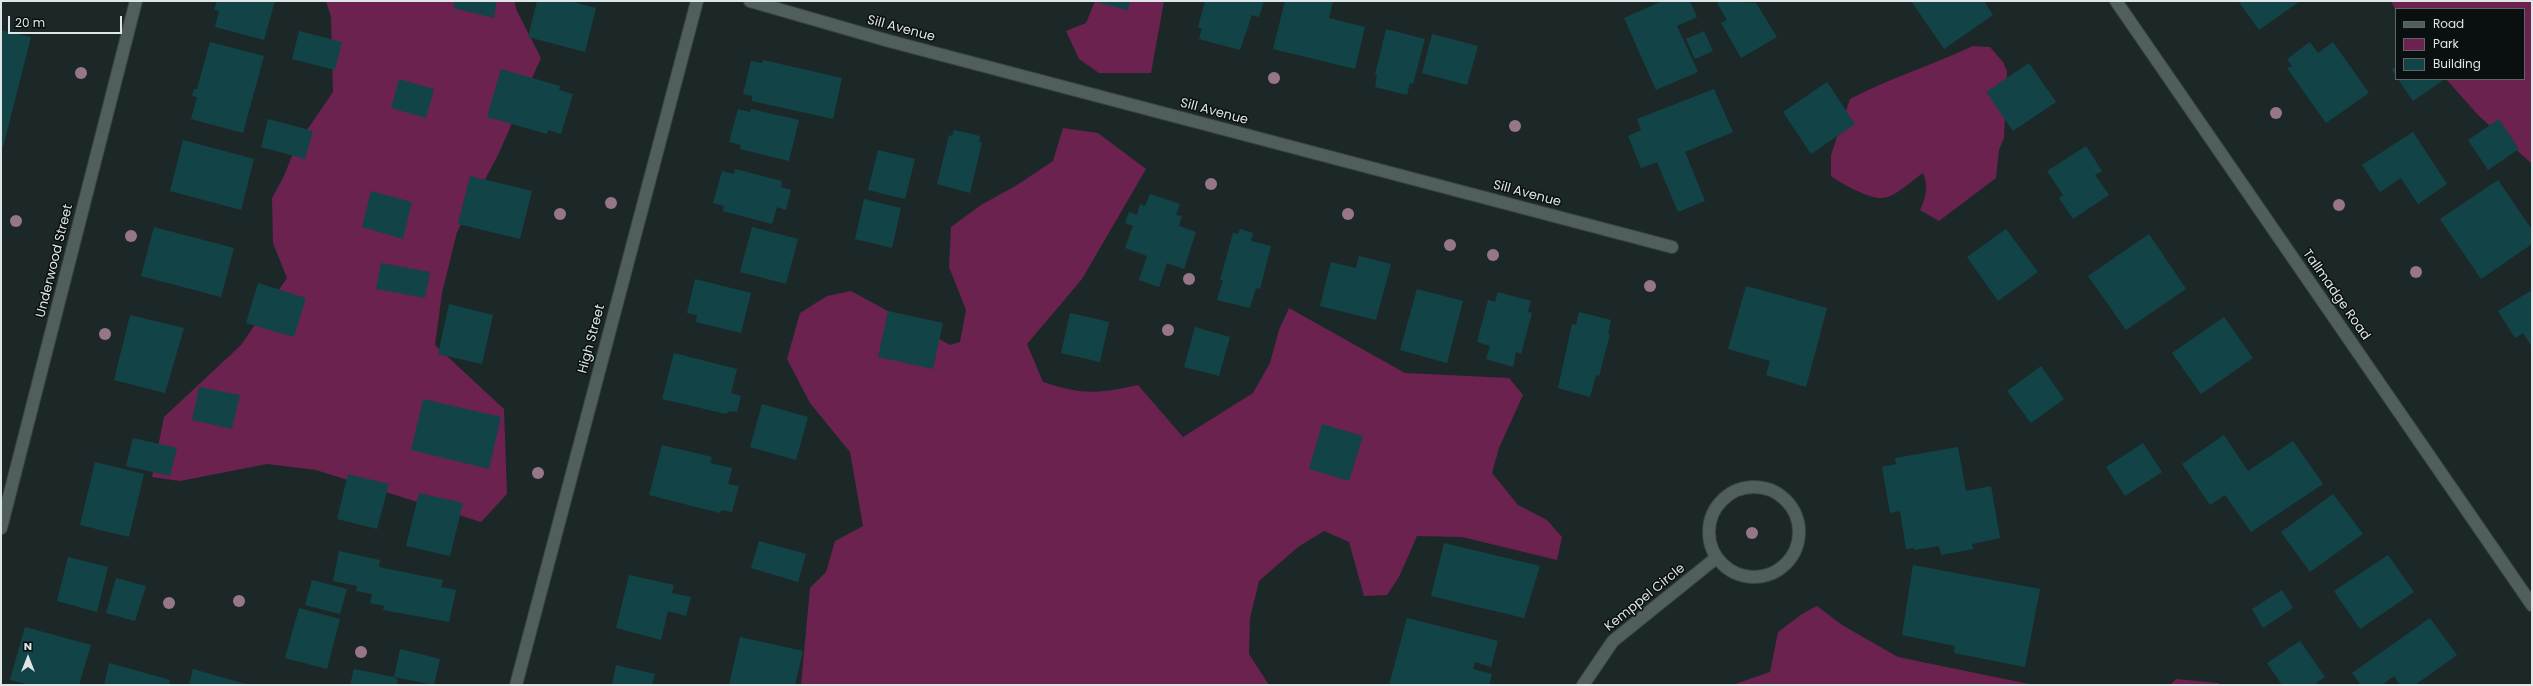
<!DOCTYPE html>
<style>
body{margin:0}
#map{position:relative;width:2533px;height:686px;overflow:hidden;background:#1c2828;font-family:Poppins,sans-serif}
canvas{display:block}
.frame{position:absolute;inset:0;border:2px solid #dfe6e7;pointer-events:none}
.legend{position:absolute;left:2395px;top:8px;width:130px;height:72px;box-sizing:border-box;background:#0a0f10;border:1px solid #5f6566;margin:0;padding:5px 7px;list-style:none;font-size:12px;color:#dfe6e7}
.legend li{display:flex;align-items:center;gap:8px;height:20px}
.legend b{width:20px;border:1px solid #5f6566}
.north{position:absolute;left:8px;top:638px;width:40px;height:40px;-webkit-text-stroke:3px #0a0f10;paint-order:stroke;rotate:0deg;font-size:11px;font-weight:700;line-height:16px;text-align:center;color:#dfe6e7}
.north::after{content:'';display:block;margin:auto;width:14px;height:18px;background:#dfe6e7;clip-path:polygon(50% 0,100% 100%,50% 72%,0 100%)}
.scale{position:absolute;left:8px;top:16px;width:114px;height:18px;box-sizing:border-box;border:2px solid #dfe6e7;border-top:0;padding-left:5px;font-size:12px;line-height:14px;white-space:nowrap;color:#dfe6e7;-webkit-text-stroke:3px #0a0f10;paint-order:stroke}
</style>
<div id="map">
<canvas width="2533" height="686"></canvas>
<div class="frame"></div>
<ul class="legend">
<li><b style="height:5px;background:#505e5e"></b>Road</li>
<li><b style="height:11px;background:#6b224e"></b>Park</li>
<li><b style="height:11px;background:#124447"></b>Building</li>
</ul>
<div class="north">N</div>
<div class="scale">20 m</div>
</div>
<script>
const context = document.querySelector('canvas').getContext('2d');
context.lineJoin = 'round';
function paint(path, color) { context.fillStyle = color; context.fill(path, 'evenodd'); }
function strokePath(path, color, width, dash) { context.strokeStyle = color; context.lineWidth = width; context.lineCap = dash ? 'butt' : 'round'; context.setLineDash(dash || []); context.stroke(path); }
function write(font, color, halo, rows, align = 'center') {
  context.font = font + ' Poppins,sans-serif'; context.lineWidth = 3; context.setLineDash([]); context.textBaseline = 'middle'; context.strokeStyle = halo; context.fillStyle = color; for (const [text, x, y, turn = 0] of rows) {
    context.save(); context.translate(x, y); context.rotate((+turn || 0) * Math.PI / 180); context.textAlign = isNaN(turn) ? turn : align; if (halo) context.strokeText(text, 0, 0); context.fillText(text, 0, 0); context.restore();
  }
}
paint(new Path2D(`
 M 326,1 L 514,1 L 517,11 L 541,58 L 498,155 L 457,232 L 442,293 L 435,345 L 504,409 L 507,494 L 481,522 L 316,470 L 267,464 L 180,481 L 152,477 L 164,417 L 241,345 L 287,278 L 273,243 L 272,198 L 284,176 L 296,146 L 333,92 L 331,17 Z
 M 1095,1 L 1164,1 L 1151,73 L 1099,73 L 1079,59 L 1066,31 L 1086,23 Z
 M 2391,1 L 2532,1 L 2532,164 L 2478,115 L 2446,79 L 2524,79 L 2524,9 L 2396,9 L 2396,11 Z
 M 1973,46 L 1990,47 L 2003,62 L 2007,71 L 2004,138 L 1999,150 L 1996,178 L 1939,221 L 1920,210 C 1926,196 1929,188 1923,173 C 1911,181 1897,196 1883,198 C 1869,199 1842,184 1831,176 L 1831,155 L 1850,99 C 1890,78 1933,65 1973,46 Z
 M 1063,128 L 1098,133 L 1146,169 L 1082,279 L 1027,344 L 1043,382 C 1082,395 1098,394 1138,385 L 1183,437 L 1253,393 L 1270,363 L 1279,330 L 1289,308 L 1405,373 L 1509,378 L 1523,395 L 1499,448 L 1492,473 L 1518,505 L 1547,520 L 1562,537 L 1557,560 L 1462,537 L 1417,536 L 1399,577 L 1387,595 L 1364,596 L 1349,542 L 1324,531 L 1298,547 L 1259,581 L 1250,618 L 1249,654 L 1269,685 L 801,685 L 810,588 L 826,572 L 835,541 L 863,526 L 850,452 L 810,403 L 787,359 L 800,313 L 827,296 L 851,291 L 950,345 L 960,342 L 966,310 L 949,267 L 951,227 L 981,205 L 1017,185 L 1053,161 Z
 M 1817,606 L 1842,625 L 1898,657 L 2029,684 L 2045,685 L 1732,685 L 1770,672 L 1778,632 L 1802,614 Z
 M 2176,679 L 2218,683 L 2220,685 L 2170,685 Z`), '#6b224e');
paint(new Path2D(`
 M 217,1 L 275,1 L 264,40 L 215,27 L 219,11 L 214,10 Z
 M 455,1 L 497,1 L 494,18 L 453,8 Z
 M 537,1 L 570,1 L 596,8 L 585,52 L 528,37 Z
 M 1091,1 L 1130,1 L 1128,10 Z
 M 1205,1 L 1264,1 L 1259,17 L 1252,15 L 1240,50 L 1199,39 L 1202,29 L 1198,27 Z
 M 1285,1 L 1333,1 L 1329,18 L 1365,27 L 1355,69 L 1273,49 Z
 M 1662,1 L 1690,1 L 1697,17 L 1677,26 L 1698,72 L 1656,90 L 1624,18 Z
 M 1721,1 L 1756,3 L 1777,37 L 1741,58 L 1721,23 L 1727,20 L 1717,3 Z
 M 1911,1 L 1984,1 L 1993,15 L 1944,49 Z
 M 2238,1 L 2300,1 L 2259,30 Z
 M 1386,29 L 1425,39 L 1413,84 L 1410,83 L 1407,95 L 1375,87 L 1377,75 L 1375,75 Z
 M 1,30 L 31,37 L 3,147 L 1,146 Z
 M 299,31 L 342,42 L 335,70 L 292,59 Z
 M 1704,31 L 1713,51 L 1695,59 L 1686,39 Z
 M 1432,34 L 1478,46 L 1467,85 L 1422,73 Z
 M 210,42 L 264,56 L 243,133 L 191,119 L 197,97 L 192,96 L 194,89 L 197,89 Z
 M 2310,42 L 2318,53 L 2333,42 L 2369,93 L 2326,123 L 2287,68 L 2292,66 L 2287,59 Z
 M 763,60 L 842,78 L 833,119 L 752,101 L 752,96 L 743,94 L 751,61 L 762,63 Z
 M 2029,63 L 2056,102 L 2013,131 L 1986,92 Z
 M 2396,66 L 2396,76 L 2392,70 Z
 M 501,69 L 560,86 L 559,90 L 573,94 L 561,134 L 548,130 L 547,134 L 487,117 Z
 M 399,79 L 434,89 L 426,118 L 391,108 Z
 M 2398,79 L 2440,79 L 2442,81 L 2413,101 Z
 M 1827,82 L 1855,124 L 1811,154 L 1783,112 Z
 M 1714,89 L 1733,132 L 1685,152 L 1705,201 L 1678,212 L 1657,162 L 1641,168 L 1628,136 L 1641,130 L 1637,119 Z
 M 738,109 L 750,112 L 751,109 L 799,120 L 789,161 L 740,149 L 741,145 L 729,142 Z
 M 268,119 L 313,131 L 305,159 L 261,147 Z
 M 2499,119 L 2519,149 L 2488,170 L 2468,140 Z
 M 954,130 L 980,136 L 979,142 L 982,142 L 970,193 L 937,184 L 949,135 L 952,136 Z
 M 2413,132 L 2447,184 L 2418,204 L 2401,178 L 2380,192 L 2362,165 Z
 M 183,140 L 254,159 L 241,210 L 170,191 Z
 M 2086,146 L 2102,171 L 2095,175 L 2109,195 L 2073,219 L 2059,198 L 2063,195 L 2047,171 Z
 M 878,150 L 915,159 L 905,199 L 868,190 Z
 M 735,169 L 782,181 L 781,187 L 791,190 L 786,210 L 777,207 L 772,224 L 723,211 L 724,206 L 713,203 L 722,171 L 734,174 Z
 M 470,176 L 532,191 L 520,239 L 458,224 Z
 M 2498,180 L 2532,230 L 2532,244 L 2481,279 L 2440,219 Z
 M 371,191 L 412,202 L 403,239 L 362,227 Z
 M 1150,194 L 1180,204 L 1176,215 L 1182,216 L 1179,226 L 1196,232 L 1184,269 L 1167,263 L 1159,287 L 1139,280 L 1147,256 L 1125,248 L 1133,226 L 1125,223 L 1129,212 L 1137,215 L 1140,204 L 1145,206 Z
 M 864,199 L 901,208 L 892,248 L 855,239 Z
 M 154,227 L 234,248 L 221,297 L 141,276 Z
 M 752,227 L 798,239 L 786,284 L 740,272 Z
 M 1240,229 L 1253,233 L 1251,241 L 1271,246 L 1260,289 L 1256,288 L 1250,308 L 1217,300 L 1223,280 L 1220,280 L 1233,233 L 1238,234 Z
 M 2006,229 L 2038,272 L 1998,301 L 1967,257 Z
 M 2149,234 L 2186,289 L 2126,330 L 2088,276 Z
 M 1359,256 L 1391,264 L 1376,320 L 1320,306 L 1331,262 L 1356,268 Z
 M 381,263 L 430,272 L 425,298 L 376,289 Z
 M 695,279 L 751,293 L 741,333 L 696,322 L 697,315 L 687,313 Z
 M 258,283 L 306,298 L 294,337 L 246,323 Z
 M 1746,286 L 1827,308 L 1806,387 L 1766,375 L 1770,361 L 1728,349 Z
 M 1417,289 L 1463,301 L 1447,363 L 1400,350 Z
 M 2532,290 L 2532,347 L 2523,333 L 2515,338 L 2498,311 Z
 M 1498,292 L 1531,301 L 1528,312 L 1532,313 L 1521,354 L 1516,352 L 1513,367 L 1486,359 L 1490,346 L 1477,342 L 1488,300 L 1495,302 Z
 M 449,304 L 493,315 L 482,364 L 438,354 Z
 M 888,311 L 943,323 L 933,369 L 878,357 Z
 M 1579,312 L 1611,320 L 1608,334 L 1610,334 L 1599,376 L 1596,375 L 1590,397 L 1558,388 L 1572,324 L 1576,325 Z
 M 1070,313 L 1109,322 L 1100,362 L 1061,353 Z
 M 130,315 L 184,328 L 165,393 L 114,380 Z
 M 2224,317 L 2253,358 L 2201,394 L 2172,353 Z
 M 1195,327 L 1230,337 L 1219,376 L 1184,367 Z
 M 674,353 L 737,369 L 731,393 L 741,396 L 737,412 L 729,411 L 726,414 L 662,399 Z
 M 2041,366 L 2064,399 L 2031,423 L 2007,391 Z
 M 199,387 L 240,395 L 232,429 L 192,420 Z
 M 423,399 L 501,417 L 489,469 L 411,450 Z
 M 762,404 L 808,417 L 796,460 L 750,447 Z
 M 1322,424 L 1363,436 L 1349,481 L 1309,469 Z
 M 2224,435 L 2248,471 L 2293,441 L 2323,484 L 2251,532 L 2225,495 L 2210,505 L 2182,464 Z
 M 133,438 L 177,448 L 170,476 L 126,466 Z
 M 2143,443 L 2162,472 L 2125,496 L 2106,467 Z
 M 662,445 L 712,457 L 710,463 L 732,468 L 728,484 L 739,486 L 732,512 L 721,510 L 720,513 L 649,495 Z
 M 1958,447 L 1966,491 L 1991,486 L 2000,538 L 1972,544 L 1973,549 L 1941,555 L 1939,546 L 1914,550 L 1914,548 L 1906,549 L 1900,511 L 1890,513 L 1882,467 L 1896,464 L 1895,458 Z
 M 95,462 L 144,474 L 129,537 L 80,525 Z
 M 348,474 L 389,484 L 377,529 L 337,519 Z
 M 419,493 L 463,503 L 450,556 L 406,546 Z
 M 2333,494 L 2363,534 L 2310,572 L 2281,532 Z
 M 759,541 L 806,554 L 798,582 L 751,568 Z
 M 1444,543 L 1540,566 L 1524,618 L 1431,596 Z
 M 339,551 L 380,560 L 379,567 L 443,580 L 441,587 L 456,590 L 449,622 L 383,610 L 384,606 L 370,603 L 372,594 L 356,591 L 357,586 L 333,581 Z
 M 2388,555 L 2414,592 L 2360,629 L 2334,591 Z
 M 68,557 L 108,567 L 97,612 L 57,601 Z
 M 1913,565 L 2040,589 L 2025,667 L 1954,653 L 1955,646 L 1902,635 Z
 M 629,575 L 674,585 L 672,593 L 691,597 L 686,616 L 668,611 L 661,640 L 616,628 Z
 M 116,578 L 146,586 L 135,621 L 106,613 Z
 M 312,580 L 347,589 L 340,614 L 305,605 Z
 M 2282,590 L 2293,608 L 2263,628 L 2252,609 Z
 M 299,608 L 340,619 L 327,669 L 285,658 Z
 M 1407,618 L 1498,641 L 1491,667 L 1475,662 L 1473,669 L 1492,674 L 1489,685 L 1389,685 Z
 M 2430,618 L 2457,655 L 2415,685 L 2400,685 L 2394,676 L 2382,685 L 2361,685 L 2352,673 Z
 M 25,627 L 91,645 L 79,685 L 30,685 L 10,680 Z
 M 740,637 L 803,651 L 795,685 L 729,685 Z
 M 2300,641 L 2325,677 L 2314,685 L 2282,685 L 2267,663 Z
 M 400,649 L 440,659 L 434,685 L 394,677 Z
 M 109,663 L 170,680 L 169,685 L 104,685 Z
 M 616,665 L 655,674 L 652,685 L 612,685 Z
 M 193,669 L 249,685 L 189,685 Z
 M 354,669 L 394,677 L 398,680 L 396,685 L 350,685 Z`), '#124447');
const street = new Path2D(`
 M 750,1 L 889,41 L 1672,247
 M1709 532a45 45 0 1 1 90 0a45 45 0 1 1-90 0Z
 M 1,528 L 136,1
 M 516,685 L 697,1
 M 1583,685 L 1613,641 L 1716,558`);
const secondary = new Path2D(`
 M 2116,1 L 2532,605`);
strokePath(street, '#3a4344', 14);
strokePath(secondary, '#3a4344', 14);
strokePath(street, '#505e5e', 12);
strokePath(secondary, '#505e5e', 12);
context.fillStyle = '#98768a';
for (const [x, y] of [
 [81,73],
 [1274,78],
 [2276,113],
 [1515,126],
 [1211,184],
 [611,203],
 [2339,205],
 [560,214],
 [1348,214],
 [16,221],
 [131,236],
 [1450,245],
 [1493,255],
 [2416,272],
 [1189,279],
 [1650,286],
 [1168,330],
 [105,334],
 [538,473],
 [1752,533],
 [239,601],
 [169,603],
 [361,652]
]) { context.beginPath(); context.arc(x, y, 6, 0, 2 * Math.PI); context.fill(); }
write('13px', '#dfe6e7', '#0a0f10', [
 ["Sill Avenue",901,29,15],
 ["Sill Avenue",1214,112,15],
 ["Sill Avenue",1527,194,15],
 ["Underwood Street",55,261,-76],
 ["Tallmadge Road",2336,295,55],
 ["High Street",592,339,-75],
 ["Kemppel Circle",1645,598,-39]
]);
</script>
